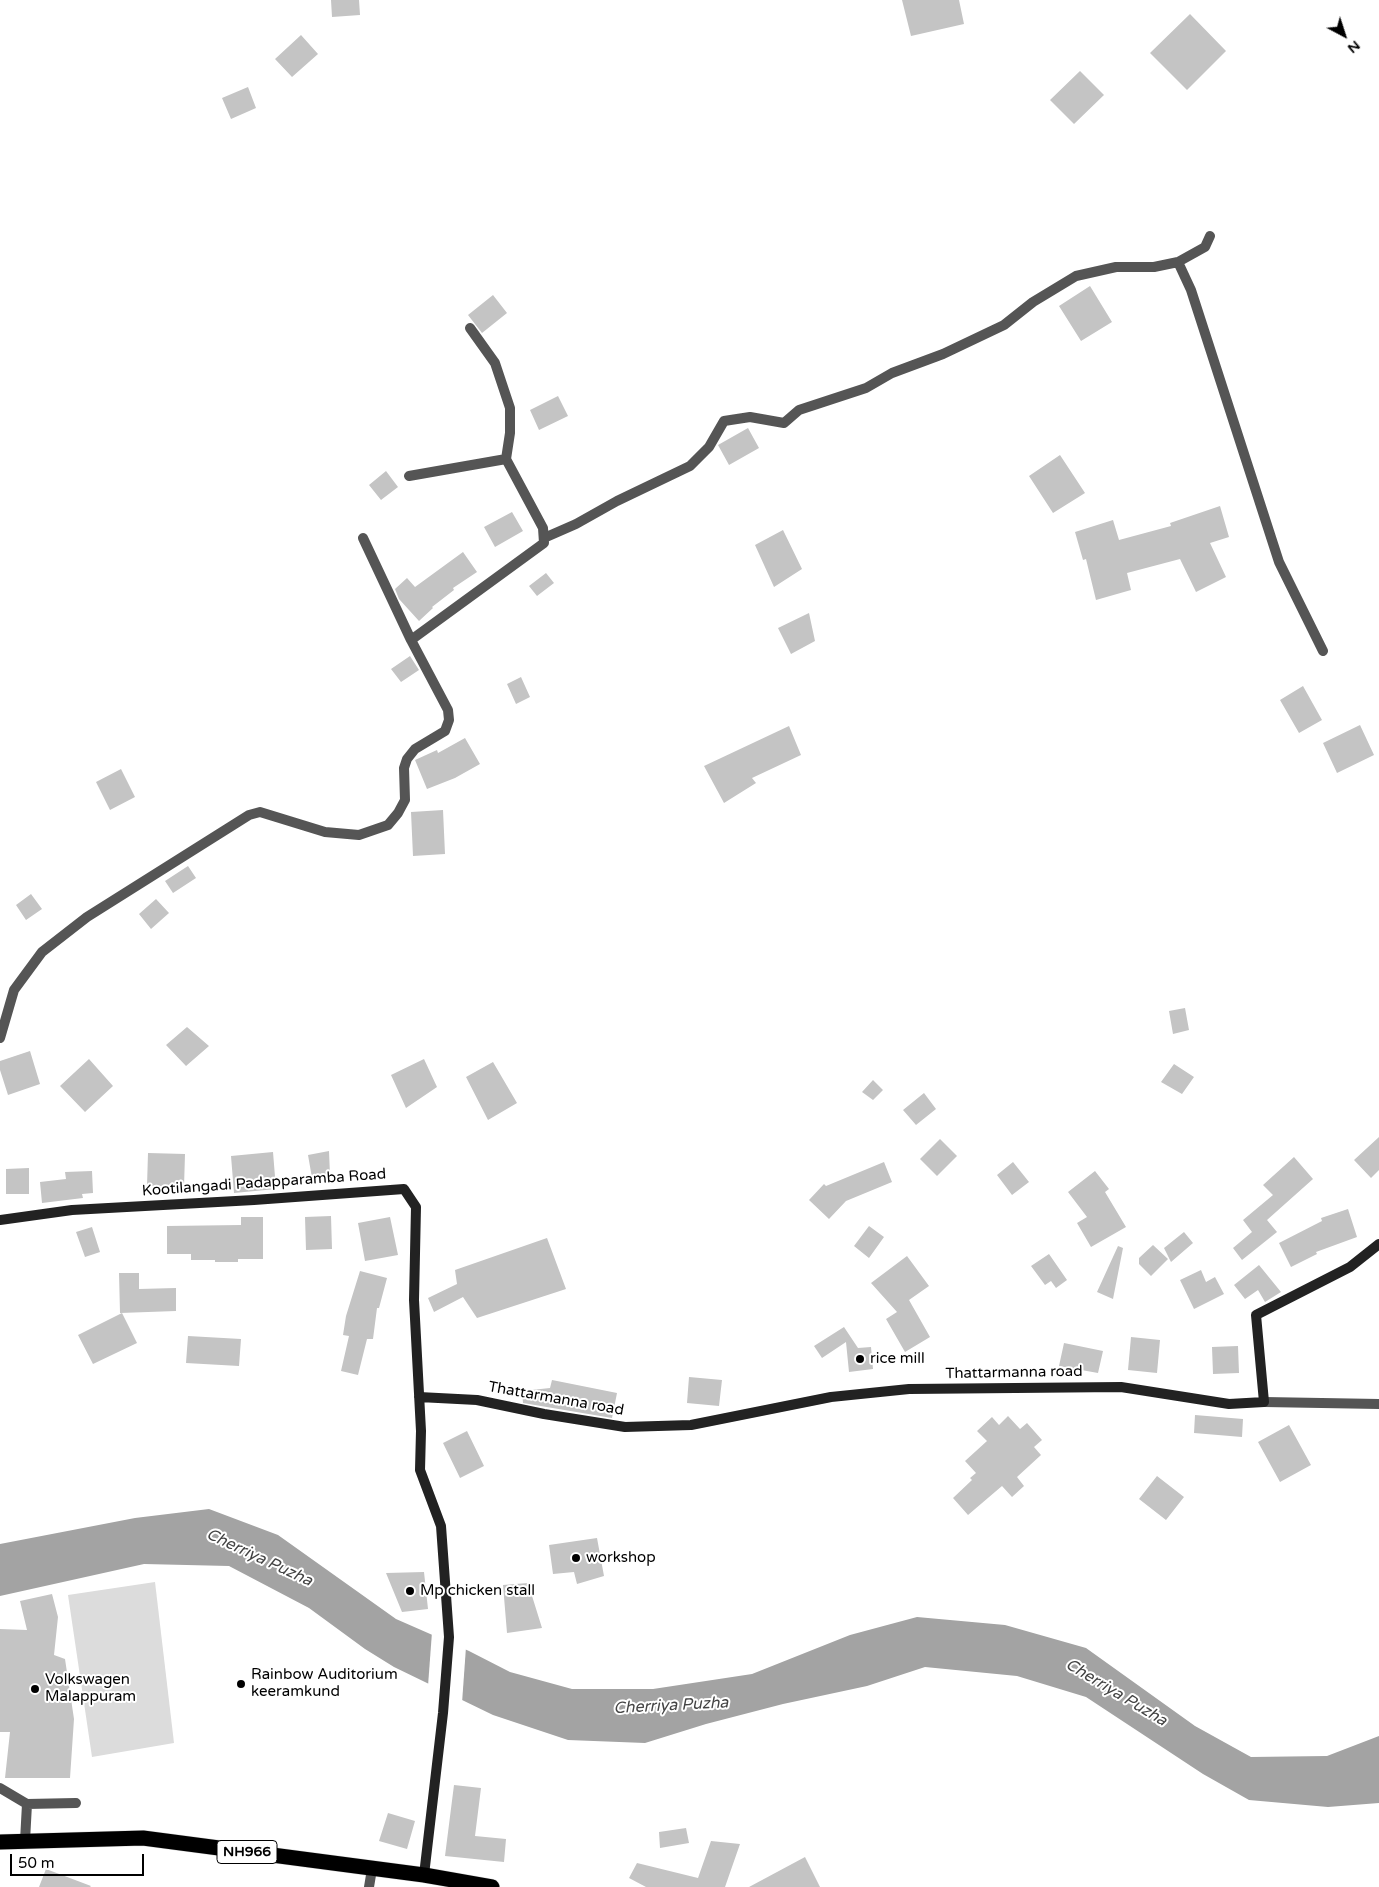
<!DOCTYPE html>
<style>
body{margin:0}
#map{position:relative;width:1379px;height:1887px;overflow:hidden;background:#fff;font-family:"Varela Round",sans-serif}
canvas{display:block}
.north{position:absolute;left:1319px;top:10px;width:50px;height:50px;-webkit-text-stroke:4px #fff;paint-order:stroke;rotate:140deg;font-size:14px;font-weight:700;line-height:20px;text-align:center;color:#000}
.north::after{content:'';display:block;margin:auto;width:18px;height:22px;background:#000;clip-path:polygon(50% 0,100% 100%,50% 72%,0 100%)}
.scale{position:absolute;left:10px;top:1854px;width:134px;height:22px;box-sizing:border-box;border:2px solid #000;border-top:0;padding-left:6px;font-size:15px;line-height:18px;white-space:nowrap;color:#000;-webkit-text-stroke:4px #fff;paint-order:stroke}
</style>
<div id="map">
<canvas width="1379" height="1887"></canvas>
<div class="north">N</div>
<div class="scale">50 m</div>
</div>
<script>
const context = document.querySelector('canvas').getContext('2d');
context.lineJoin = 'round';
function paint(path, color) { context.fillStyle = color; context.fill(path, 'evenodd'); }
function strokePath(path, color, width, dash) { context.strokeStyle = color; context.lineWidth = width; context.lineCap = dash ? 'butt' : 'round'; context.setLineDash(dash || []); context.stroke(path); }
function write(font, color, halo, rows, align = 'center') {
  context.font = font + ' "Varela Round",sans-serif'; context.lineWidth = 4; context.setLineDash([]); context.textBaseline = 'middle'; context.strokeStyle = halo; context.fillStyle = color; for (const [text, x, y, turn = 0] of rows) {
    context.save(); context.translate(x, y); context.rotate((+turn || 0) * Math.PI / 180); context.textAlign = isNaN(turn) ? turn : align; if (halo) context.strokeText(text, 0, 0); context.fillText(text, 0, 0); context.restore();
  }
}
paint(new Path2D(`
 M 155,1582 L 174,1743 L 92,1757 L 68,1595 Z`), '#dcdcdc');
paint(new Path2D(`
 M 209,1509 L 278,1535 L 396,1619 L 469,1651 L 510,1672 L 572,1689 L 653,1689 L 752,1674 L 850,1635 L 917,1617 L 1005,1625 L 1086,1648 L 1195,1726 L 1251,1757 L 1327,1756 L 1379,1736 L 1379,1803 L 1328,1807 L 1249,1800 L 1203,1774 L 1086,1697 L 1017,1676 L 925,1667 L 867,1686 L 783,1704 L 706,1724 L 645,1743 L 568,1740 L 493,1715 L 394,1667 L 365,1649 L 309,1608 L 229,1566 L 144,1564 L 0,1596 L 0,1544 L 135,1518 Z`), '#a3a3a3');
paint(new Path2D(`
 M 432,1632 L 466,1647 L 462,1703 L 428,1686 Z`), '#fff');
paint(new Path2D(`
 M 331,0 L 359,0 L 360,15 L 332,17 Z
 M 902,0 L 959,0 L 964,24 L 911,36 Z
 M 1190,14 L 1226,51 L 1187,90 L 1150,53 Z
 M 301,35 L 318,54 L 292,77 L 275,59 Z
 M 1080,71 L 1104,95 L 1074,124 L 1050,100 Z
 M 248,87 L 256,108 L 231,119 L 222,98 Z
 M 1090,286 L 1112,322 L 1081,341 L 1059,306 Z
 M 493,295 L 507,313 L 482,333 L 468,315 Z
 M 558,396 L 568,416 L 539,430 L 530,410 Z
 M 748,428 L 759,448 L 729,465 L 718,445 Z
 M 1060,455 L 1085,493 L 1053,513 L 1029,476 Z
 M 386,471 L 398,487 L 381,500 L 369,485 Z
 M 1220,506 L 1229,537 L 1210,543 L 1226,577 L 1196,592 L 1180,559 L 1127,573 L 1131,590 L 1096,600 L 1086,559 L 1083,560 L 1075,532 L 1113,520 L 1119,540 L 1171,526 L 1170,523 Z
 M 512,512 L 523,531 L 495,547 L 484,527 Z
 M 783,530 L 802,569 L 774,587 L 755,545 Z
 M 463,552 L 477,572 L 453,588 L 454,590 L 432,607 L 433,608 L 419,621 L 399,599 L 395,589 L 407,578 L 415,587 Z
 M 546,573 L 554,583 L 537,596 L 529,586 Z
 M 809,613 L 815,641 L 791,654 L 778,628 Z
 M 410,656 L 419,670 L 401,682 L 391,669 Z
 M 521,677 L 530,697 L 516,704 L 507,684 Z
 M 1303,686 L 1322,720 L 1299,733 L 1280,700 Z
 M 1360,725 L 1374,755 L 1337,773 L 1323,743 Z
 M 789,726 L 801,755 L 752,778 L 756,783 L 724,803 L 704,766 Z
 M 465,738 L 480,764 L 455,778 L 427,789 L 415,760 L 437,750 L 438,753 Z
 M 121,769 L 135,797 L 110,810 L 96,782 Z
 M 443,810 L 445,854 L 413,856 L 411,812 Z
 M 188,866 L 196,878 L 173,893 L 165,881 Z
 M 31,894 L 42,909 L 26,920 L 16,905 Z
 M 156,899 L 169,913 L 151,929 L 139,914 Z
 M 1185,1008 L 1189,1030 L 1173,1034 L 1169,1011 Z
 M 187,1027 L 209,1046 L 186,1066 L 166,1045 Z
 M 30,1051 L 40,1084 L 8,1095 L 0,1070 L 0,1061 Z
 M 89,1059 L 113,1086 L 85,1112 L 60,1086 Z
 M 424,1059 L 437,1087 L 406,1108 L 391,1075 Z
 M 493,1062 L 517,1103 L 488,1120 L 466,1077 Z
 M 1174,1064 L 1194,1077 L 1182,1094 L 1161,1082 Z
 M 873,1080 L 883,1090 L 873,1100 L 862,1092 Z
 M 924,1093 L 936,1109 L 916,1125 L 903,1110 Z
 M 1379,1137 L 1379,1170 L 1371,1178 L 1354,1160 Z
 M 940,1139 L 957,1156 L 937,1176 L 920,1159 Z
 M 329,1151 L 330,1175 L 312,1178 L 308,1155 Z
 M 273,1152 L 276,1189 L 234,1193 L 231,1156 Z
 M 148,1153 L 185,1154 L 184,1187 L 147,1186 Z
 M 1294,1157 L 1313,1179 L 1267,1220 L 1277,1232 L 1242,1260 L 1233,1248 L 1252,1232 L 1243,1220 L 1273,1195 L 1263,1185 Z
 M 884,1162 L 892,1182 L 846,1201 L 829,1219 L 809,1200 L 824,1184 L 826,1186 Z
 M 1013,1162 L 1029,1182 L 1012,1195 L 997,1175 Z
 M 29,1168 L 29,1194 L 6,1194 L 6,1169 Z
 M 92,1171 L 93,1193 L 82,1194 L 83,1198 L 42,1203 L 40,1182 L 66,1179 L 65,1172 Z
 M 1095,1171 L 1109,1189 L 1105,1192 L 1126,1227 L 1091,1247 L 1077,1223 L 1087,1217 L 1068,1192 Z
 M 1348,1209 L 1357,1237 L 1316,1252 L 1317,1254 L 1291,1267 L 1279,1243 L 1322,1221 L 1321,1218 Z
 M 331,1216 L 332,1249 L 306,1250 L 305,1217 Z
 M 241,1217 L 263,1217 L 263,1259 L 238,1259 L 238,1262 L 215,1262 L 215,1260 L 191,1260 L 191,1254 L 167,1254 L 167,1226 L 241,1225 Z
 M 390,1217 L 398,1255 L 365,1261 L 358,1223 Z
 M 869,1226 L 884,1237 L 869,1258 L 854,1246 Z
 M 92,1227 L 100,1252 L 85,1257 L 76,1232 Z
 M 1184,1232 L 1193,1243 L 1171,1262 L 1164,1248 Z
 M 547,1238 L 566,1289 L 477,1318 L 463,1297 L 434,1312 L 428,1298 L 457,1284 L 455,1270 Z
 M 1153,1245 L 1168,1259 L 1151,1276 L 1139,1264 L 1139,1258 Z
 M 1118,1246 L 1123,1248 L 1113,1299 L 1097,1292 Z
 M 1049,1254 L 1067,1280 L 1056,1288 L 1051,1281 L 1045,1285 L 1031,1266 Z
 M 907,1256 L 929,1286 L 909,1300 L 930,1337 L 905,1352 L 886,1319 L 897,1312 L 871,1283 Z
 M 1259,1265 L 1281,1292 L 1265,1302 L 1258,1290 L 1245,1299 L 1234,1285 Z
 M 1201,1270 L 1206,1282 L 1215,1277 L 1224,1294 L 1194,1309 L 1180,1280 Z
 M 360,1271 L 387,1278 L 379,1308 L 377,1308 L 373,1339 L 367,1339 L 358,1375 L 341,1371 L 349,1336 L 343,1335 L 346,1316 Z
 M 119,1273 L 139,1273 L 139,1289 L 176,1288 L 176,1311 L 120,1313 Z
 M 122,1313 L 137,1343 L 93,1364 L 78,1335 Z
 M 844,1327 L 858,1348 L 871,1347 L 873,1369 L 849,1372 L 846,1342 L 822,1358 L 814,1346 Z
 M 188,1336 L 241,1339 L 239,1366 L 186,1363 Z
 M 1131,1337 L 1160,1340 L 1157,1373 L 1128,1370 Z
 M 1064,1343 L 1103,1351 L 1098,1373 L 1059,1366 Z
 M 1238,1346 L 1239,1373 L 1213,1374 L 1212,1347 Z
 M 689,1377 L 722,1380 L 719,1406 L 687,1403 Z
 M 552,1380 L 617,1393 L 612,1418 L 523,1403 L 522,1391 L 550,1388 Z
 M 1195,1415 L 1243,1419 L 1242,1437 L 1194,1433 Z
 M 1008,1416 L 1020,1429 L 1027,1423 L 1042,1440 L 1034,1447 L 1041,1455 L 1017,1477 L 1024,1486 L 1012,1497 L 1002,1486 L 968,1515 L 953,1498 L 972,1480 L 970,1478 L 976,1473 L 965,1461 L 987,1441 L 977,1431 L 992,1417 L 999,1425 Z
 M 1289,1425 L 1311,1465 L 1280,1482 L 1258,1442 Z
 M 467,1431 L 484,1466 L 460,1478 L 443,1443 Z
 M 1157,1476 L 1184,1497 L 1166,1520 L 1139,1499 Z
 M 597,1538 L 604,1576 L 577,1584 L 574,1572 L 553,1574 L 549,1545 Z
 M 424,1572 L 428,1609 L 402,1612 L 386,1573 Z
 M 528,1583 L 542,1628 L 507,1633 L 503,1585 Z
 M 52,1594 L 58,1617 L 54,1655 L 65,1659 L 74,1719 L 70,1778 L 5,1778 L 10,1732 L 0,1732 L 0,1629 L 27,1630 L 20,1601 Z
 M 454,1785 L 481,1788 L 475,1836 L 506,1839 L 504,1862 L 445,1856 Z
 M 388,1813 L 415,1821 L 407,1849 L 379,1841 Z
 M 686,1828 L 689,1843 L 660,1848 L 659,1832 Z
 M 711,1841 L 740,1844 L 725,1887 L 646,1887 L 629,1878 L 637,1863 L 698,1878 Z
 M 805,1857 L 820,1887 L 749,1887 Z
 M 46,1869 L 91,1886 L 90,1887 L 39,1887 Z`), '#c4c4c4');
const highway = new Path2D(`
 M 0,1842 L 143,1838 L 424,1875 L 492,1887`);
strokePath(highway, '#dbdbdb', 16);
strokePath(new Path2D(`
 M 0,1788 L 27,1804 L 76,1803
 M 25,1841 L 27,1804`), '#555', 10);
strokePath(new Path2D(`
 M 1178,262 L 1191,290 L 1279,562 L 1323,651
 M 409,476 L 506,459
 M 544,538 L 576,524 L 617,501 L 690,466 L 709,447 L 724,421 L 750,417 L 784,423 L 799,410 L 866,388 L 892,373 L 943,354 L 1004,325 L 1033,302 L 1076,276 L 1116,267 L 1154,267 L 1178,262 L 1205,247 L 1210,236
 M 411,640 L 544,543 L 543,528 L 506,459 L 510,433 L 510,408 L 495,363 L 470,328
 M 0,1038 L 14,990 L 42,952 L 87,917 L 249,815 L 260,812 L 325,832 L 359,835 L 388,825 L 398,813 L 405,800 L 404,768 L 407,759 L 415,749 L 445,731 L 449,720 L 448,710 L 411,640 L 363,538
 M 1264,1402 L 1379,1404
 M 369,1887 L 372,1869`), '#555', 10);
strokePath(new Path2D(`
 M 0,1220 L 72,1210 L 254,1200 L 404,1189 L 416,1207 L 414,1300 L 421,1431 L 420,1470 L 441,1526 L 449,1637 L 443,1713 L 424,1875
 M 419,1397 L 477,1400 L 544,1414 L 625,1427 L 691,1425 L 831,1397 L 909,1389 L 1121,1387 L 1229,1404 L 1264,1402 L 1256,1315 L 1350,1267 L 1379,1244`), '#222', 10);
strokePath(highway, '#000', 15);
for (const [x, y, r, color] of [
 [860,1359,5,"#000"],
 [576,1558,5,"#000"],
 [410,1591,5,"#000"],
 [241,1684,5,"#000"],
 [35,1689,5,"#000"]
]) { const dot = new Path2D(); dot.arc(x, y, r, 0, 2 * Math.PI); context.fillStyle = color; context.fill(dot); strokePath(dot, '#fff', 2); }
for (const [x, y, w] of [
 [247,1852,60]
]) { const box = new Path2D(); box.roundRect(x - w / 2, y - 11.5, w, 23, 4); context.fillStyle = '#fff'; context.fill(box); strokePath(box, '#000', 1); }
write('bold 14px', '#000', null, [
 ["NH966",247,1852]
]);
write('15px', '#000', '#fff', [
 ["Kootilangadi Padapparamba Road",264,1183,-4],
 ["Thattarmanna road",1014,1373,-1],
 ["Thattarmanna road",556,1399,10]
]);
write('15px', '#000', '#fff', [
 ["rice mill",870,1359],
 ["workshop",586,1558],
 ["Mp chicken stall",420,1591],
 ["Rainbow Auditorium",251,1675],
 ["keeramkund",251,1692],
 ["Volkswagen",45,1680],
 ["Malappuram",45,1697]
], 'left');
write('italic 16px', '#444', '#fff', [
 ["Cherriya Puzha",259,1558,25],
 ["Cherriya Puzha",1116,1693,31],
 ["Cherriya Puzha",671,1706,-3]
]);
</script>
